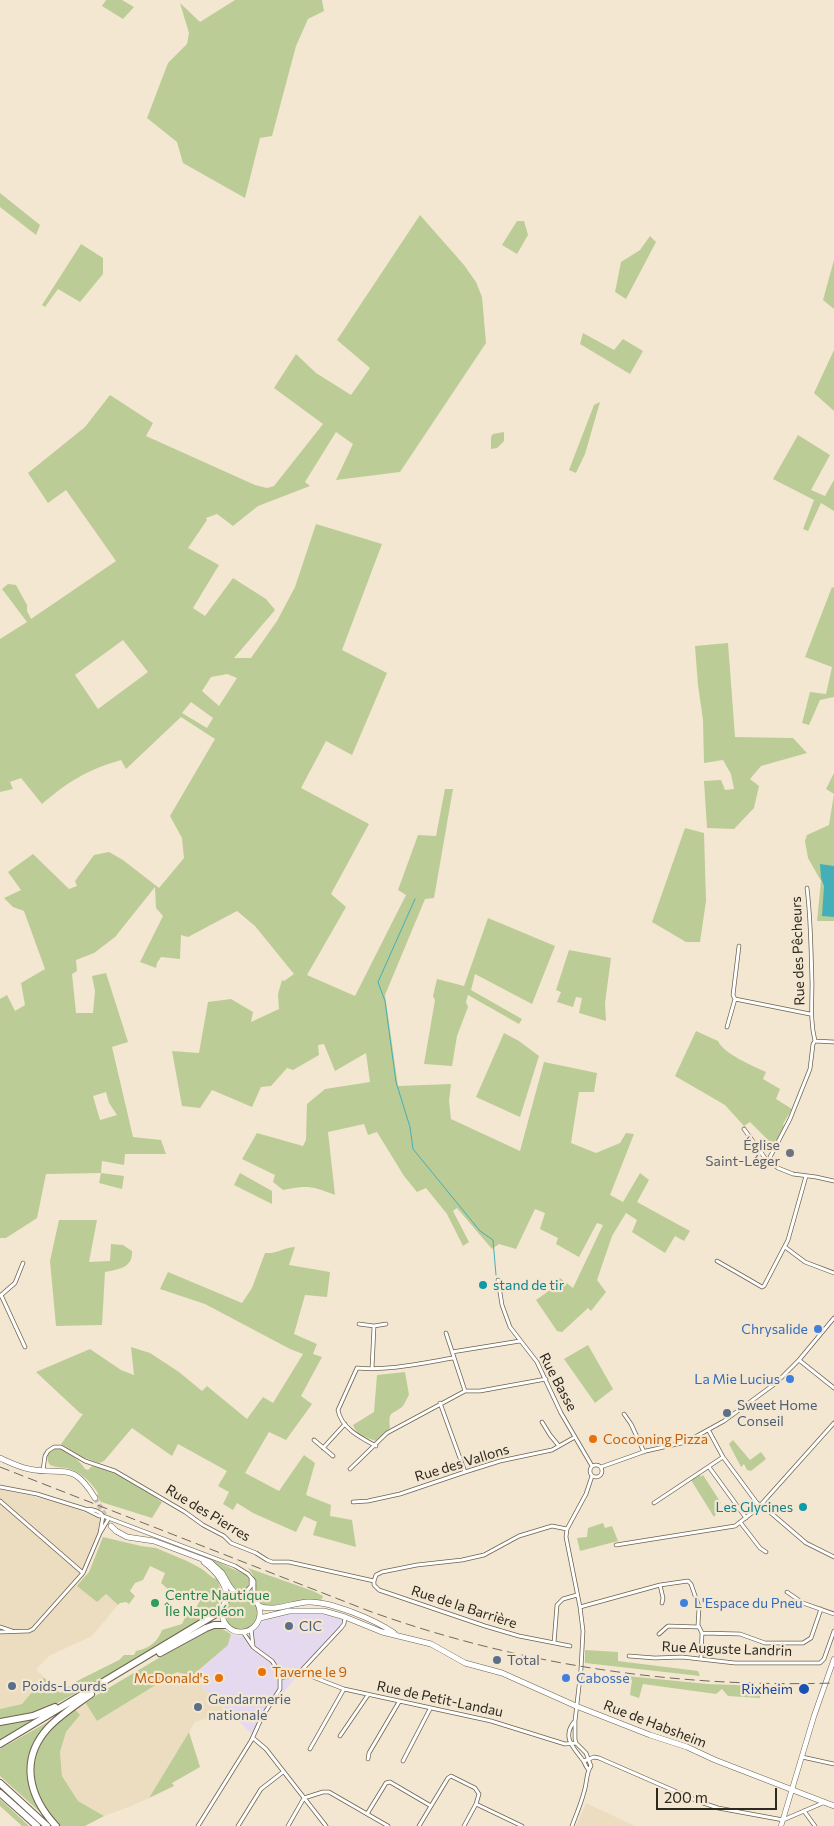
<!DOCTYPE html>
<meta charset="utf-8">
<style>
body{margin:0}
#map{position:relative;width:834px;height:1826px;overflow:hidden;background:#f3e7d1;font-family:Commissioner,sans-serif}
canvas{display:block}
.scale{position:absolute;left:656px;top:1788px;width:121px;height:22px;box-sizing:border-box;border:2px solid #2d2820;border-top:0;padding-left:6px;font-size:15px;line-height:18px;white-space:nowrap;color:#2d2820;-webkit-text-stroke:4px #f3e7d1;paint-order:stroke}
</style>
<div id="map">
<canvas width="834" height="1826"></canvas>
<div class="scale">200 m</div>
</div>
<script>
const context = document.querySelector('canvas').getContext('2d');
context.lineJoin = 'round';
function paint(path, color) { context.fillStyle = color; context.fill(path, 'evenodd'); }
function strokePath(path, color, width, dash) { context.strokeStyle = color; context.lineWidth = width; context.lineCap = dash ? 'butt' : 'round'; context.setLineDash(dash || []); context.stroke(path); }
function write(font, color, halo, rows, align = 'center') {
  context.font = font + ' Commissioner,sans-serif'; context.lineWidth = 4.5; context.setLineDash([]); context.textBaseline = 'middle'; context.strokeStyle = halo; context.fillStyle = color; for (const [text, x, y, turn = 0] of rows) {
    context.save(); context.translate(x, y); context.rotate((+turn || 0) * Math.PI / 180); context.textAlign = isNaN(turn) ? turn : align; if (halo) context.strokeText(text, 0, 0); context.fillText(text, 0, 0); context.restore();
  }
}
paint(new Path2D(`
 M 301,1611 L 330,1614 L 341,1617 L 344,1627 L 292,1682 L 251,1733 L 192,1677 L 228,1645 L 231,1634 L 242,1637 L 249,1635 L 268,1617 Z`), '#e4d9ee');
paint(new Path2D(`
 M 0,1489 L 63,1503 L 106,1522 L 84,1576 L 118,1605 L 92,1636 L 49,1656 L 36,1669 L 46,1679 L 22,1704 L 0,1709 Z
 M 177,1672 L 192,1676 L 227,1712 L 195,1722 L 149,1798 L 129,1807 L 104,1816 L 78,1801 L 62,1776 L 60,1752 L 66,1732 L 80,1715 L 75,1709 L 85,1702 L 97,1721 Z
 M 586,1803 L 635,1826 L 576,1826 Z`), '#edddc0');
paint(new Path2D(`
 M 106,0 L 122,0 L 134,7 L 123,19 L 102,6 Z
 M 235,0 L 322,0 L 324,11 L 308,19 L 296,46 L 272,136 L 260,138 L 245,198 L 183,163 L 177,142 L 147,118 L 168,63 L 187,44 L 189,33 L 180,3 L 200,22 Z
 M 0,193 L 40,225 L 36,235 L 0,207 Z
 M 420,215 L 464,265 L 476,282 L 482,297 L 486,343 L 400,472 L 336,480 L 353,444 L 336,432 L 305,482 L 310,486 L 258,506 L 233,526 L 217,514 L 206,518 L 207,520 L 188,548 L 219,565 L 193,608 L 205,616 L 233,578 L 266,599 L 275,610 L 234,658 L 251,658 L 277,621 L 295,587 L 316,524 L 382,544 L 342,650 L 387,673 L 352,755 L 326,741 L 301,788 L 369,824 L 331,894 L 346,907 L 307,975 L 355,996 L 406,895 L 398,890 L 418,835 L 436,836 L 445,789 L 453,789 L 434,898 L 425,899 L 385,995 L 398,1086 L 451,1084 L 449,1101 L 451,1119 L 520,1151 L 544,1062 L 597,1073 L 594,1092 L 579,1092 L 571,1143 L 596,1153 L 620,1143 L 626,1133 L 634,1134 L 610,1195 L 623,1202 L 640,1173 L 649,1180 L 637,1202 L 690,1231 L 684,1241 L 675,1236 L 665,1253 L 632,1232 L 637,1220 L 626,1213 L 612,1236 L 597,1280 L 606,1292 L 591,1311 L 588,1308 L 562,1332 L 557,1331 L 536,1300 L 553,1288 L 552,1283 L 560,1278 L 573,1288 L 603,1225 L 597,1223 L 579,1257 L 556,1244 L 558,1238 L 540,1229 L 545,1213 L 535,1209 L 516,1249 L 499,1244 L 492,1249 L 457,1208 L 453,1211 L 469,1242 L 463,1246 L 447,1214 L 426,1188 L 417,1192 L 404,1176 L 377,1132 L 368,1135 L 364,1124 L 328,1132 L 335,1195 C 312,1186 307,1185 283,1190 L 273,1182 L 275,1175 L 242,1159 L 257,1133 L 303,1146 L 306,1140 L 307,1104 L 325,1089 L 370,1082 L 366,1053 L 335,1071 L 324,1044 L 318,1045 L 319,1055 L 293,1070 L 287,1068 L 271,1086 L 261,1087 L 252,1107 L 212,1090 L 200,1108 L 182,1106 L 172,1051 L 199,1053 L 208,1002 L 231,999 L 253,1012 L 251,1022 L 279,1009 L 278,994 L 282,980 L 284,981 L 294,974 L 255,926 L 237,911 L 188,937 L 181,935 L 180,959 L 161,957 L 157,963 L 156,968 L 140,962 L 163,916 L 156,908 L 155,887 L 115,937 L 94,953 L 76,960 L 77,971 L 72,974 L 76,1013 L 93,1013 L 95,991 L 92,976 L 106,973 L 128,1042 L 112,1047 L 133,1137 L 161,1140 L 166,1154 L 125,1154 L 124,1165 L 102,1161 L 101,1173 L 124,1176 L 122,1189 L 99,1183 L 101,1173 L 46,1174 L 37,1218 L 6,1238 L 0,1238 L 0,999 L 7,995 L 15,1011 L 25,1005 L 21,983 L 45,969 L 24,911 L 13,907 L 4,898 L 21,890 L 8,872 L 33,854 L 69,889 L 77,886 L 75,881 L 94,855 L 109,852 L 123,860 L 159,888 L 184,858 L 182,838 L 170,816 L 215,739 L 181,717 L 126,769 L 121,760 C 87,770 69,781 42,804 L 21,778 L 10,782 L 13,789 L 0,792 L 0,639 L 27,622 L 2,589 L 8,584 L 16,585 L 27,605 L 27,611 L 31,619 L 116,561 L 66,490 L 48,503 L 28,473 L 85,427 L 110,395 L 153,423 L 146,436 L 255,485 L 267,488 L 274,486 L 323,424 L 274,388 L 296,354 L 316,373 L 351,395 L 370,368 L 337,340 ZM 123,640 L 148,672 L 98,709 L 75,675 ZM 227,674 L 237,678 L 219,706 L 202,691 L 211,677 ZM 191,702 L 213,718 L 207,728 L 182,713 ZM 106,1092 L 109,1103 L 117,1115 L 100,1120 L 93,1096 Z
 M 517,221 L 524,221 L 528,235 L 517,254 L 502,245 Z
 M 650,236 L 656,242 L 626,299 L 615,292 L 621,262 L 640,250 Z
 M 81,244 L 103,258 L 103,274 L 80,302 L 58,289 L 45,307 L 42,305 Z
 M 834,260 L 834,309 L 823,300 Z
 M 583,333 L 614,350 L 623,339 L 643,351 L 630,374 L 580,344 Z
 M 834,350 L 834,411 L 814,393 Z
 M 600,402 L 585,454 L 576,473 L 569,470 L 594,405 Z
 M 504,432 L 504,441 L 497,448 L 491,449 L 491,437 L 493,434 Z
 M 798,435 L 830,455 L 811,490 L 825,496 L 834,480 L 834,511 L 821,503 L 808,531 L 803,529 L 814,500 L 773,479 Z
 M 832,587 L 834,588 L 834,697 L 820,700 L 809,725 L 802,723 L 810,692 L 826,694 L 832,667 L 805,657 Z
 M 728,643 L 735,737 L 793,738 L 807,753 L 761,766 L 750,779 L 759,786 L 754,808 L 734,829 L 707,828 L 704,781 L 721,780 L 725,790 L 734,789 L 731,774 L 723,760 L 704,763 L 703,720 L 698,685 L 695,646 Z
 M 834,773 L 834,921 L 817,921 L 821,881 L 808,858 L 805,841 L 807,835 L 829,825 L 834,794 L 826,789 Z
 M 685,828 L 704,833 L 706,901 L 700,942 L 686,942 L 652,922 Z
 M 488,918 L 555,946 L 532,1004 L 475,974 L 471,990 L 522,1019 L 519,1024 L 468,995 L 466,1002 L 468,1007 L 457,1036 L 452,1066 L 424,1064 L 435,1000 L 433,996 L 437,979 L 464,986 Z
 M 569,950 L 611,958 L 605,1003 L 606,1021 L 579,1013 L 582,998 L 576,997 L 573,1007 L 557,1002 L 561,992 L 556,990 Z
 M 696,1031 L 718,1041 C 724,1054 753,1066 766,1072 L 763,1079 L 780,1089 L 776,1099 L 792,1109 L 783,1124 L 784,1126 L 774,1146 L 750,1122 L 744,1126 L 725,1105 L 675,1076 Z
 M 504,1033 L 519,1041 L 539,1056 L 520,1117 L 476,1097 Z
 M 240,1173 L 272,1191 L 272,1204 L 234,1185 Z
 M 59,1220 L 97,1220 L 89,1262 L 110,1261 L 111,1244 L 123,1245 L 132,1251 C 133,1268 119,1269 105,1272 L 102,1325 L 56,1326 L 50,1261 Z
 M 295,1247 L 289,1265 L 330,1272 L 327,1297 L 305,1295 L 294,1334 L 317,1344 L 313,1354 L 322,1357 L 301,1396 L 312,1404 L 286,1440 L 269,1432 L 245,1473 L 279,1491 L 304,1455 L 315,1463 L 306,1495 L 331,1505 L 330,1516 L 352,1520 L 356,1547 L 313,1535 L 317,1522 L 304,1516 L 296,1532 L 253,1513 L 237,1503 L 233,1510 L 223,1504 L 229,1492 L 218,1486 L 227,1471 L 178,1444 L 172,1456 L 132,1428 L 104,1461 L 99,1463 L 82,1457 L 61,1444 L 83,1414 L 80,1413 L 36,1372 L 90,1349 L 121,1370 L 134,1375 L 131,1347 L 150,1353 L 179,1372 L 202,1391 L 207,1386 L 247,1419 L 263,1397 L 273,1403 L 303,1354 L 290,1349 L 205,1304 L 160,1289 L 168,1272 L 242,1303 L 252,1288 L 265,1253 C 277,1254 282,1248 295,1247 Z
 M 588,1345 L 613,1389 L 595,1403 L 564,1359 Z
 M 405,1372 L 409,1395 C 407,1398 405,1403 403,1406 C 392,1416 388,1409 390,1428 L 376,1441 C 368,1438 356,1435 353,1425 L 374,1412 L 377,1375 Z
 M 733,1440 L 750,1460 L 761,1452 L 766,1459 L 751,1471 L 747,1470 L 744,1464 L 741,1467 L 729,1444 Z
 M 57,1448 C 68,1450 79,1460 85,1469 L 88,1470 L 92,1466 C 119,1470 140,1487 162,1502 L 152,1518 L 101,1502 L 97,1496 L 98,1493 C 91,1482 80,1471 66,1468 C 60,1467 55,1467 50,1465 C 44,1457 49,1451 57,1448 Z
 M 700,1475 L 701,1477 L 703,1475 L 721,1503 L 716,1507 L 718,1511 L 714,1517 L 691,1480 Z
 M 603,1523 L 605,1528 L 612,1526 L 618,1541 L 580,1551 L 577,1538 L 587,1537 L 588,1528 Z
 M 103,1537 L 141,1546 L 156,1548 L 187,1561 L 202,1569 L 213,1578 L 217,1579 C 225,1597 221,1603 207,1617 L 100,1680 L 52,1706 L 39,1717 L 0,1741 L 0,1709 L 22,1704 L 44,1678 L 60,1693 L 77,1681 L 119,1660 L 124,1655 L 134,1655 L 136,1651 C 148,1649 158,1642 162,1630 L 182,1624 L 190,1607 L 196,1608 L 201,1598 L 182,1591 L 177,1597 L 161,1583 L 165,1573 L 150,1566 L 143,1580 L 135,1583 L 130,1591 L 135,1596 L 129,1604 L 126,1602 L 120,1603 L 118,1605 L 106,1594 L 97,1602 L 77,1586 L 89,1572 Z
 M 207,1557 L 246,1575 L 249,1579 L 248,1587 L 243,1590 L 234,1588 C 223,1575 224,1566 206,1559 Z
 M 248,1568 L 313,1591 L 323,1596 L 321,1601 L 273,1606 L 263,1605 L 257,1599 L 253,1575 Z
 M224 1613a17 17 0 1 1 34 0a17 17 0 1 1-34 0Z
 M 219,1627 L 231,1634 L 228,1645 L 192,1676 L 177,1672 L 97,1721 L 85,1702 L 194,1637 L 210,1629 Z
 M 585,1650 L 618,1652 L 618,1661 L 698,1671 L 700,1676 L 585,1663 Z
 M 627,1676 L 707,1684 L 760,1686 L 759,1690 L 761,1692 L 760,1698 L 728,1696 L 722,1689 L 716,1694 L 643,1684 L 639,1698 L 630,1695 L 632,1680 L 627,1679 Z
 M 75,1709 L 80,1715 L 66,1732 L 60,1752 L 62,1776 L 78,1801 L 104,1816 L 85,1826 L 59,1826 C 19,1781 27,1742 75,1709 Z
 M 53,1719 C 43,1731 40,1739 34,1753 C 25,1780 27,1789 41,1813 L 0,1776 L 0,1749 Z
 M 189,1732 L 200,1767 L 172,1783 L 174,1786 L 149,1798 Z
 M 0,1799 L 29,1826 L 22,1826 L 0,1806 Z`), '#bccc96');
paint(new Path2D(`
 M 820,864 L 834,866 L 834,917 L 822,916 L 824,886 L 821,878 Z`), '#44afb6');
strokePath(new Path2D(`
 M 415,899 L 378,982 L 385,1001 L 396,1082 L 410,1127 L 413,1149 L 480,1231 L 493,1240 L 496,1275`), '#44afb6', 1);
strokePath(new Path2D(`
 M 95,1498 L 111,1526`), '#cbc1ae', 5, [5, 2.5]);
const street = new Path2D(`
 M 739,946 L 733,995 L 735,999 L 810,1014
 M 727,1027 L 735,999
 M 815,1041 L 834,1042
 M 744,1129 L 765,1158 L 778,1168 L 793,1174 L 816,1177 L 834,1181
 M 768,1161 L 790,1119 L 810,1069 L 813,1044 L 815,1041 C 810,1021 812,1003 812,983 C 811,951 811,920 807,888
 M 785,1247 L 805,1262 L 834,1273
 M 717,1261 L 762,1287 L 764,1286 L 788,1240 L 806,1176
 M 498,1280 L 502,1305 L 510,1327 L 537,1362 L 561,1413 L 592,1466
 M 1,1295 L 25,1347
 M 0,1296 L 15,1283 L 23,1263
 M 359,1324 L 374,1326
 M 446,1333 L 465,1391
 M 452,1352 L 520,1341
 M 799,1360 L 834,1388
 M 372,1369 L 374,1326 L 386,1324
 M 440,1403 L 465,1472
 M 624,1414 L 631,1424 L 644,1452
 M 542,1422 L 550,1435 L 559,1446
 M 709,1431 L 723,1457 L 757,1503 L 764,1507 L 806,1543 L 834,1557
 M 314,1440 L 333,1456
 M 376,1446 C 361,1438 341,1428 338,1410 L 357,1368 C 389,1371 422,1363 453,1358
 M 323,1448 L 345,1424
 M590 1471a6 6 0 1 1 12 0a6 6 0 1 1-12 0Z
 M 601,1467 L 646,1451 L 686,1442 L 724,1421 L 776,1383 L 799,1360 L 834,1318
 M 709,1467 L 746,1518
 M 350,1469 L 387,1433 L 465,1391 L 480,1391 L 546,1379
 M 43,1470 L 45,1456 L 48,1451 L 54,1447 L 61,1447 L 85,1461 L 115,1471 L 185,1512 L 203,1525 L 224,1536 L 231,1543 L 256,1553 L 267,1560 L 272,1562 L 289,1562 L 374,1581
 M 0,1487 L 37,1494 L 85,1509
 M 0,1501 L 83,1573
 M 353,1502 L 368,1501 L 400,1494 L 465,1472 L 500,1461 L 552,1450 L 575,1437
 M 654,1503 L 723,1457
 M 85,1509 C 92,1509 99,1510 103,1516 L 99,1516 Z
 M 109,1518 L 100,1533 L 103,1516 L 235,1566 L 248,1574 L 254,1581 L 254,1599
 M 740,1522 L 760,1548 L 766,1552
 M 616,1545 L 735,1526 L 757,1509 L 834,1423
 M 374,1581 L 374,1585 L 379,1590 L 485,1626 L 519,1636 L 570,1646
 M 374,1581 L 376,1575 L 382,1572 L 417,1565 L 462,1560 L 484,1555 L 519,1536 L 552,1526 L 567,1529
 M 660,1585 L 663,1598 L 662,1603
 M 787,1592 L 803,1603 L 834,1614
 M 244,1594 L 251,1586 L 251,1578
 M 580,1607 L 660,1585 L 688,1581 L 691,1584 L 699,1607 L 698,1625 L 702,1633 L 701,1659
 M 0,1627 L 12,1631
 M 251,1629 L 253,1646
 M 0,1632 L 29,1631 L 33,1629 L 83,1573 L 100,1533
 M 702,1633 L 740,1634 L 765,1643 L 803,1643 L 811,1638 L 821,1609
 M 659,1634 L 668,1626 L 699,1627
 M 554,1643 L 557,1605 L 563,1599 L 577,1595
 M 629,1656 L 655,1658 L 682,1657 L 735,1663 L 820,1663 L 824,1659 L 834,1631
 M 300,1672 L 344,1689 L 491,1721 L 565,1744 L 576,1743
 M 280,1678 L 294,1675 L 300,1672 L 341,1628 L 344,1624 L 345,1617
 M 574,1722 C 562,1737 573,1747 582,1759 C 585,1762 585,1766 588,1769
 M 340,1736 L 368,1695
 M 253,1738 L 266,1749 L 326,1826
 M 310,1749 L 344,1689
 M 802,1757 L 834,1764
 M 368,1759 L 369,1753 L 399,1702
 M 403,1761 L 430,1709
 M 584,1761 L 594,1757 L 599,1758 L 700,1802 L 718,1808 L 778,1819 L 783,1820 L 825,1802
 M 304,1798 L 323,1792 L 329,1792 L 388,1826
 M 476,1804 L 522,1826
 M 804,1811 L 815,1826
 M 367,1814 L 386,1783 L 390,1782 L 431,1806 L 448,1778 L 451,1776 L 475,1788 L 479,1794 L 476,1804 L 464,1826
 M 198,1826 L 251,1741 L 262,1717 L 280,1689 L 280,1678 L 276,1667 L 272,1661 L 253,1647 L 243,1632
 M 238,1826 L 261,1789 L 283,1772
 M 288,1826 L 304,1798
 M 419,1826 L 431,1806
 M 572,1826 C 576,1815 581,1804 584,1792 C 587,1784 586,1772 591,1766 L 586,1753 L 576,1743 L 575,1739 L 575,1721 L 581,1669 L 583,1631 L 580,1607 L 566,1537 L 567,1529 L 586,1494 L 592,1476`);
const secondary = new Path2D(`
 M 781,1826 L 814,1716 L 834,1659`);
const primary = new Path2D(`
 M 0,1458 C 9,1462 19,1467 29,1469 C 64,1476 72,1460 95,1498
 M 111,1526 L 116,1531 L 127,1537 L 154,1541 L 210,1562 L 222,1573 L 230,1587 L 236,1594
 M 204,1562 C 216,1571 225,1583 228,1598
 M222 1613a19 19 0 1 1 38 0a19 19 0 1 1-38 0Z
 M 259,1606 C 275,1612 291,1603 308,1602 C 330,1601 376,1620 394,1633
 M 260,1618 L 289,1611 L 324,1611 L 345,1617 L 382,1632 L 431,1644 L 465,1663 L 502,1673 L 576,1706 L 650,1735 L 687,1747 L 715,1760 L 834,1806`);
const highway = new Path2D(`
 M 160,1653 L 206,1628 L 214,1625 L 225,1625
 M 0,1722 L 33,1716 L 55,1707
 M 0,1744 L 221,1611
 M 0,1783 L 47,1826
 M 0,1793 L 37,1826
 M 56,1826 C 29,1797 19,1760 48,1728 C 60,1715 76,1705 91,1694`);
strokePath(street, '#6d624f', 4.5);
strokePath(secondary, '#6d624f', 5.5);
strokePath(primary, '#6d624f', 6);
strokePath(highway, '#6d624f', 8);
strokePath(street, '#fff', 3);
strokePath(secondary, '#fff', 4.5);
strokePath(primary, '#fff', 5);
strokePath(highway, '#fff', 6);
strokePath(new Path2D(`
 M 0,1467 L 369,1611 C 519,1665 676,1688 834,1683`), '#71695d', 1, [10, 5]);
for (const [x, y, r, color] of [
 [790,1153,5,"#6b7280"],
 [483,1285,5,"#0f9aa8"],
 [818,1329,5,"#3f7fe0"],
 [790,1379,5,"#3f7fe0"],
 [727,1413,5,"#5c6f8a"],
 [593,1439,5,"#e8710a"],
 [803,1507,5,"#0f9aa8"],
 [155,1603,5,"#2e9e5b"],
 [684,1603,5,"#3f7fe0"],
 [289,1626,5,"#5c6f8a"],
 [497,1660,5,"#5c6f8a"],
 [262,1672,5,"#e8710a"],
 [219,1678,5,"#e8710a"],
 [566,1678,5,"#3f7fe0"],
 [12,1686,5,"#5c6f8a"],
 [804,1689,6,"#1a4fb4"],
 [198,1707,5,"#5c6f8a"]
]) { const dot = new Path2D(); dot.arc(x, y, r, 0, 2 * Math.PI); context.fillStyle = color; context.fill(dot); strokePath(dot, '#f3e7d1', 2); }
write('14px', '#2d2820', '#f3e7d1', [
 ["Rue des Pêcheurs",798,951,-92],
 ["Rue Basse",558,1382,62],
 ["Rue des Vallons",462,1463,-17],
 ["Rue des Pierres",208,1513,31],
 ["Rue de la Barrière",464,1607,18],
 ["Rue Auguste Landrin",727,1649,2],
 ["Rue de Petit-Landau",440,1699,12],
 ["Rue de Habsheim",655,1724,21]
]);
write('14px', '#5b616d', '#f3e7d1', [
 ["Église",780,1145],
 ["Saint-Léger",780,1161]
], 'right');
write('14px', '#0d838f', '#f3e7d1', [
 ["stand de tir",493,1285],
 ["Les Glycines",793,1507,"right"]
], 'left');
write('14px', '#366cbe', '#f3e7d1', [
 ["Chrysalide",808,1329],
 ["La Mie Lucius",780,1379],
 ["L'Espace du Pneu",694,1603,"left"],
 ["Cabosse",576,1678,"left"]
], 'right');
write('14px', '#4e5e75', '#f3e7d1', [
 ["Sweet Home",737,1405],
 ["Conseil",737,1421],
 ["CIC",299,1626],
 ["Total",507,1660],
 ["Poids-Lourds",22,1686],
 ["Gendarmerie",208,1699],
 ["nationale",208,1715]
], 'left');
write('14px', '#c56008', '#f3e7d1', [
 ["Cocooning Pizza",603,1439],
 ["Taverne le 9",272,1672],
 ["McDonald's",209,1678,"right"]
], 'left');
write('14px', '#27864d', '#f3e7d1', [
 ["Centre Nautique",165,1595],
 ["Île Napoléon",165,1611]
], 'left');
write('14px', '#164399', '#f3e7d1', [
 ["Rixheim",793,1689]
], 'right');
</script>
